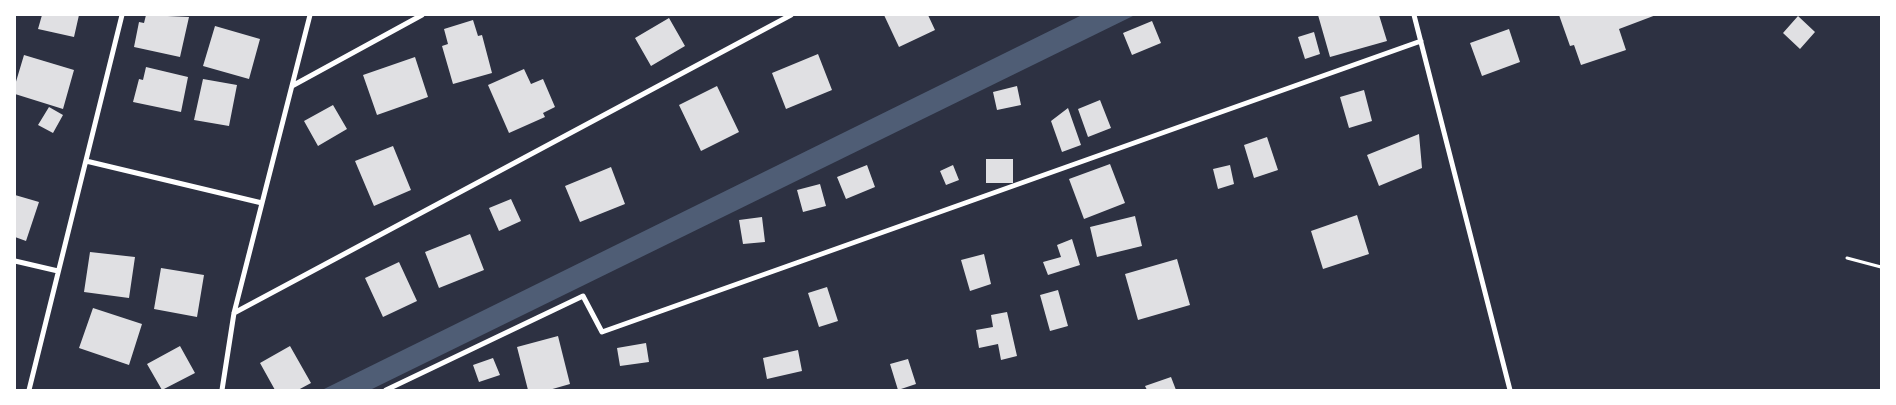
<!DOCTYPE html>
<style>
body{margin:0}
#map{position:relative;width:1896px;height:405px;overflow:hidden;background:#2d3142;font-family:Cabin,sans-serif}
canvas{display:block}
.frame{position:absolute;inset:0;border:16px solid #fff;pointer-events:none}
</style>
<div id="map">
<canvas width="1896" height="405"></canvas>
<div class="frame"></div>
</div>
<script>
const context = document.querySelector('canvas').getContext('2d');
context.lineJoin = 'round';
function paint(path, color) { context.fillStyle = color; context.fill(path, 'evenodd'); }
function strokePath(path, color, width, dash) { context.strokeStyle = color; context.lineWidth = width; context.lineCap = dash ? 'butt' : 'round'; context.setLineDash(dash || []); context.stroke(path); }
paint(new Path2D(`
 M 1082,15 L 1135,15 L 370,390 L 322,390 Z`), '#4f5d75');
paint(new Path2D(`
 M 42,15 L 79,15 L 74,37 L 38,29 Z
 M 146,15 L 189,17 L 180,57 L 134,47 L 139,22 L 144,23 Z
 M 884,15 L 928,15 L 935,30 L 899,47 Z
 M 1318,15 L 1379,15 L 1387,41 L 1330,57 Z
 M 1559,15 L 1656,15 L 1619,29 L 1626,50 L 1581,65 L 1574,45 L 1570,46 Z
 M 1798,16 L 1815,32 L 1800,49 L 1783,33 Z
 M 669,18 L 685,46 L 651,66 L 635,38 Z
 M 473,20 L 478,36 L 482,35 L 492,73 L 453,84 L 442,46 L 448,44 L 444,29 Z
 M 1152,21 L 1161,43 L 1132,55 L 1123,33 Z
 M 215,26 L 260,39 L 249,79 L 203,66 Z
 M 1509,29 L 1520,62 L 1482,76 L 1470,43 Z
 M 1314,32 L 1320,54 L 1305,59 L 1298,37 Z
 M 818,54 L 832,90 L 786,109 L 772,73 Z
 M 24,55 L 74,70 L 63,109 L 15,94 L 15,85 Z
 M 415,57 L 428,97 L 377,115 L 363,75 Z
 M 146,67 L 188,77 L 181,112 L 133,102 L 139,79 L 143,80 Z
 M 524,69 L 531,84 L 543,79 L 555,107 L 543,113 L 545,117 L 509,133 L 488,85 Z
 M 203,79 L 237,85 L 229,126 L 194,120 Z
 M 717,86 L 739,132 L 701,151 L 679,105 Z
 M 1017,86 L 1021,105 L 997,110 L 993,92 Z
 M 1364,90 L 1372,121 L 1349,128 L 1340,97 Z
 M 1100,100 L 1111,128 L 1088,137 L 1078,109 Z
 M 333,105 L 347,129 L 318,146 L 304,121 Z
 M 49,107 L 63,115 L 53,133 L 38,125 Z
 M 1068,108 L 1081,145 L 1062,152 L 1051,121 Z
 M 1419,134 L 1422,168 L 1379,186 L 1367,155 Z
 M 1267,137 L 1278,170 L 1254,178 L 1244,145 Z
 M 393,146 L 411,190 L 374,206 L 355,161 Z
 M 986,159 L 1013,159 L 1013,183 L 986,183 Z
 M 1110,164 L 1125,203 L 1084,219 L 1069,179 Z
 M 867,165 L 875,187 L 846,199 L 837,177 Z
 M 953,165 L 959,180 L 946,185 L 940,171 Z
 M 1230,165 L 1234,184 L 1218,189 L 1213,169 Z
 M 611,167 L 625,204 L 580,222 L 565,186 Z
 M 820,184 L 826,206 L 803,212 L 797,190 Z
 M 15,195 L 39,202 L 26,241 L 15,237 Z
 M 511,199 L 521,221 L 499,231 L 489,208 Z
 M 1357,215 L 1369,254 L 1323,269 L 1311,231 Z
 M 1135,216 L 1142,246 L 1097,257 L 1090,227 Z
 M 762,217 L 765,242 L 743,244 L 739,220 Z
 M 470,234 L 484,270 L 439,288 L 425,252 Z
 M 1072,239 L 1080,265 L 1048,275 L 1043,262 L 1061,257 L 1057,245 Z
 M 90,252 L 135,257 L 129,298 L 84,292 Z
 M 984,254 L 991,284 L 970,291 L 961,260 Z
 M 1177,259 L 1190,305 L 1138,320 L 1125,274 Z
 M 399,262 L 417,301 L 383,317 L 365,278 Z
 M 161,268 L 204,275 L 197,317 L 154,309 Z
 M 827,287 L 838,321 L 819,327 L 808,293 Z
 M 1058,290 L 1068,326 L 1050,331 L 1040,295 Z
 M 93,308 L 142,324 L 129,365 L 79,348 Z
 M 1007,312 L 1017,356 L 1001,360 L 998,344 L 979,348 L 976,330 L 993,327 L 991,315 Z
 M 558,336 L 570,384 L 549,390 L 528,390 L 517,347 Z
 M 646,343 L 649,362 L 620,366 L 617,348 Z
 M 180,346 L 195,373 L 162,390 L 147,364 Z
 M 290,346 L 311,383 L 298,390 L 275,390 L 260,363 Z
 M 798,350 L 802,371 L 767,379 L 763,358 Z
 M 493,358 L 500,375 L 479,382 L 473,365 Z
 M 908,359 L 916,384 L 898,390 L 890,364 Z
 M 1171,377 L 1176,390 L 1147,390 L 1145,386 Z`), '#e0e0e3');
strokePath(new Path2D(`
 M 1847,258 L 1881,267`), '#fff', 3);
strokePath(new Path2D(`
 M 1414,15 L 1510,390
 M 292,86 L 422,15
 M 86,161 L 262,203
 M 15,261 L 58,271
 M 234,313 L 791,15
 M 29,390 L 122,15
 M 222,390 L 234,313 L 310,15
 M 386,390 L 583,296 L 602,332 L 1421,41`), '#fff', 5);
</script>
